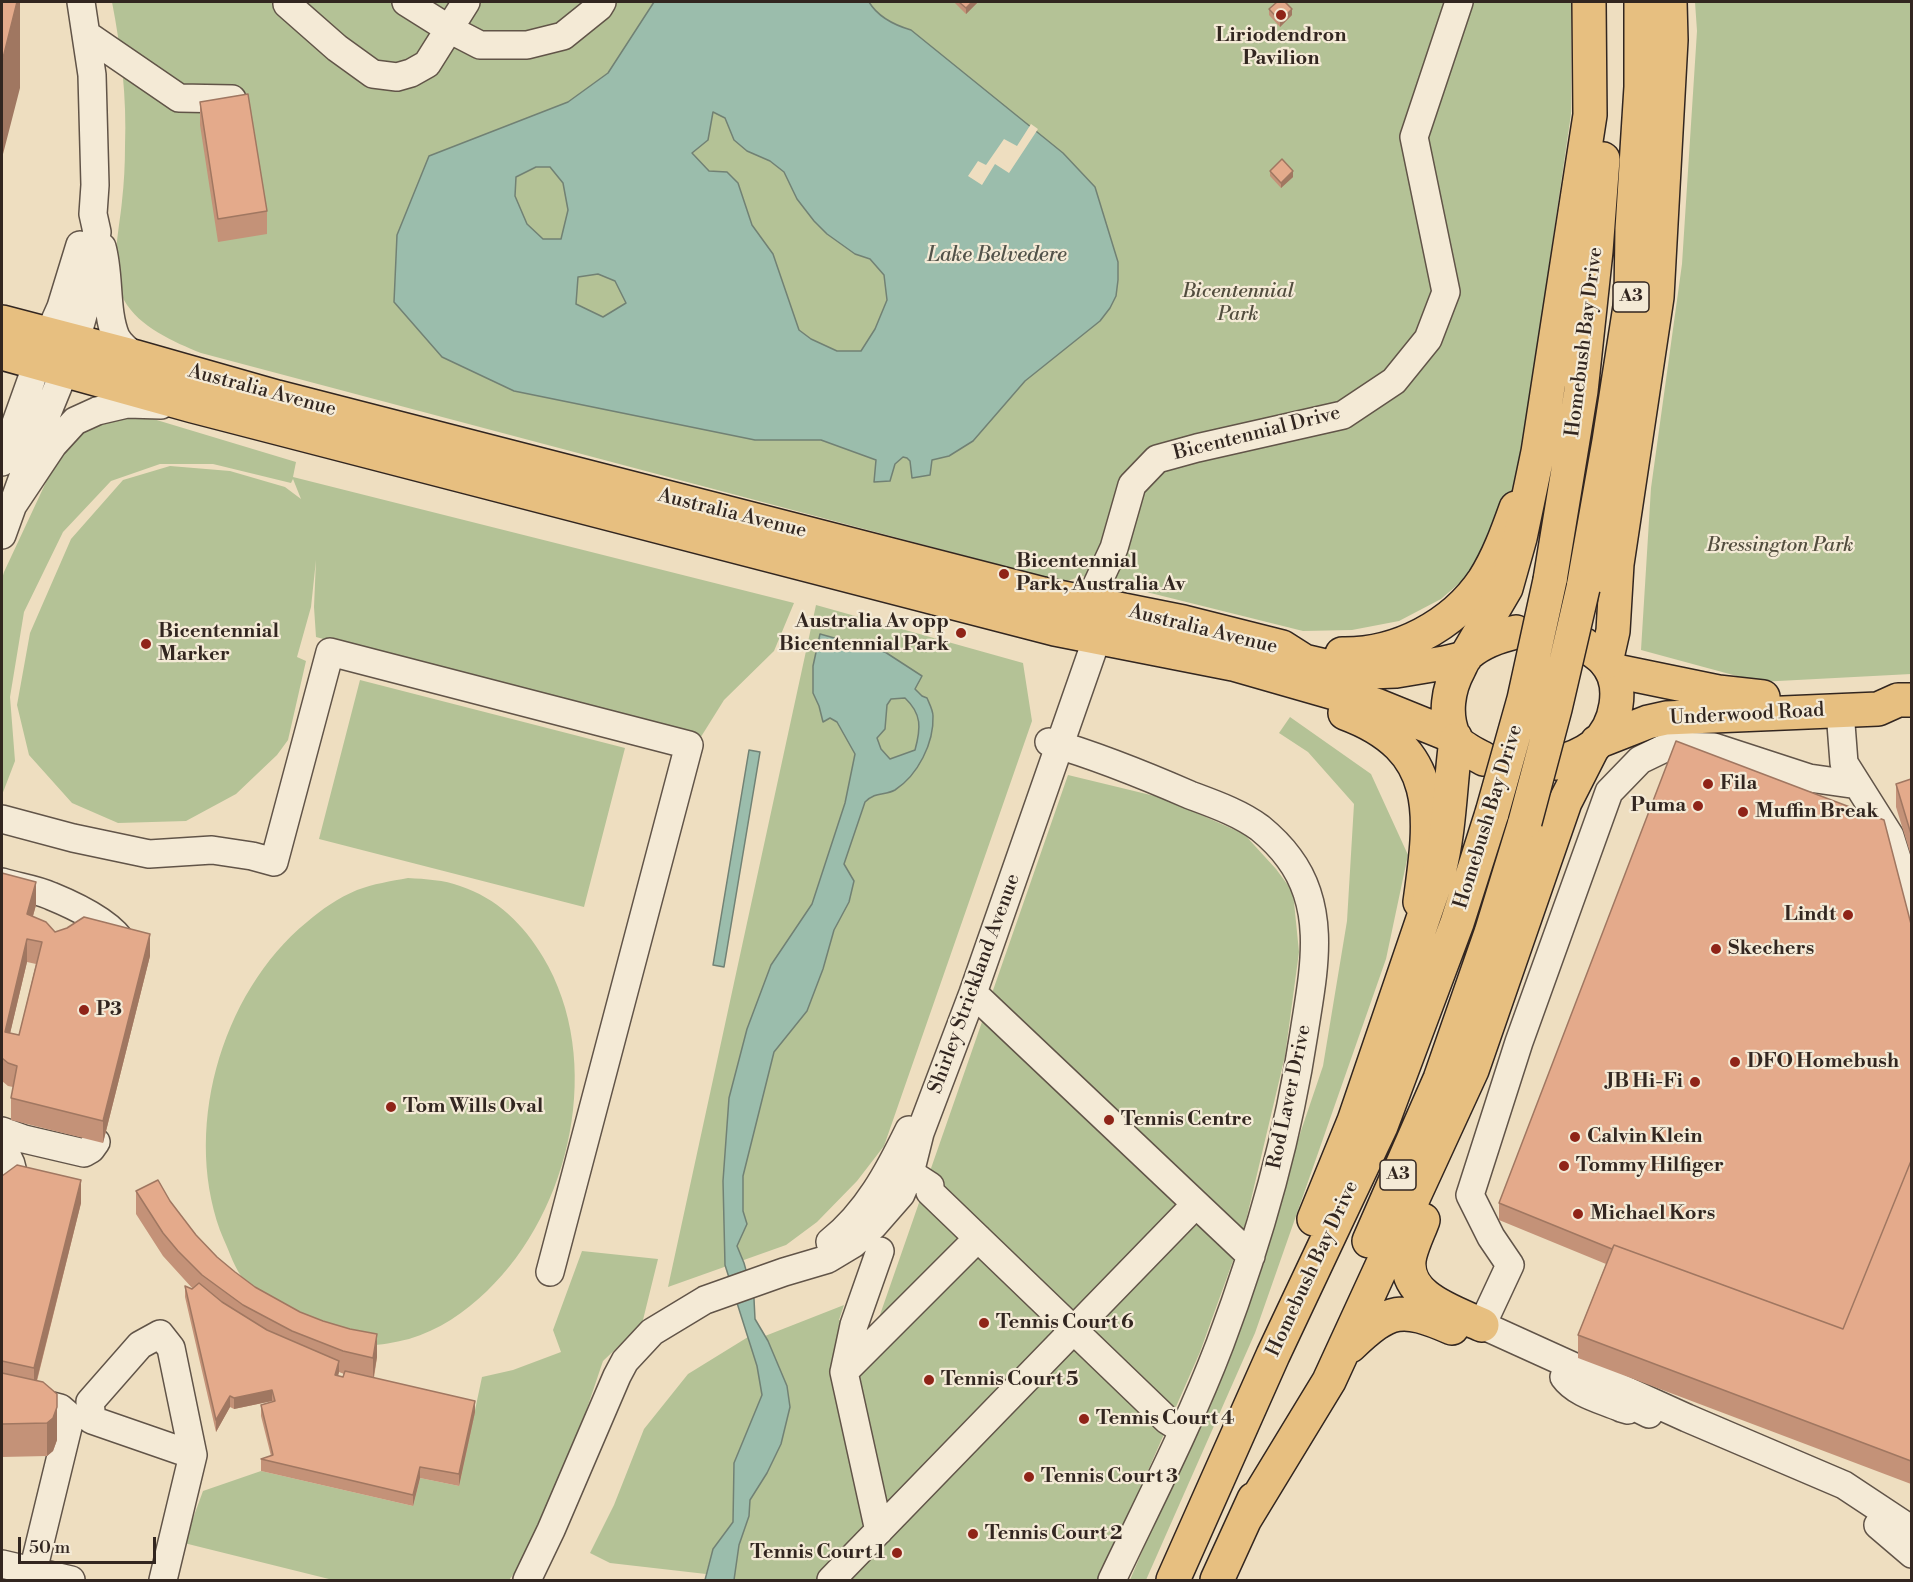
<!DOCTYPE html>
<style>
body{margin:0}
#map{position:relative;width:1913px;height:1582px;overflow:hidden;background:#eedec0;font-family:"Libre Bodoni",serif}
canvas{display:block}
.frame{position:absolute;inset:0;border:3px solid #322620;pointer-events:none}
.scale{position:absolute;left:18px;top:1537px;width:138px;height:27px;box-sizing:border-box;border:3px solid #322620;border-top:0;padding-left:8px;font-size:18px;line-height:21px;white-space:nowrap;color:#322620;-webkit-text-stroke:4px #f4ead6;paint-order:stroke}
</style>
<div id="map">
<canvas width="1913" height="1582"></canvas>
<div class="frame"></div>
<div class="scale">50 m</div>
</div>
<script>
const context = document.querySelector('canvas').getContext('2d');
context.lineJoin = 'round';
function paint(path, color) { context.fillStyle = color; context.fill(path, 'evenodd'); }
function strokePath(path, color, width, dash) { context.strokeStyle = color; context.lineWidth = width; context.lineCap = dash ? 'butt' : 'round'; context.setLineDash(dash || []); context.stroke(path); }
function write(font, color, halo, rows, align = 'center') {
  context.font = font + ' "Libre Bodoni",serif'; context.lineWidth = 4.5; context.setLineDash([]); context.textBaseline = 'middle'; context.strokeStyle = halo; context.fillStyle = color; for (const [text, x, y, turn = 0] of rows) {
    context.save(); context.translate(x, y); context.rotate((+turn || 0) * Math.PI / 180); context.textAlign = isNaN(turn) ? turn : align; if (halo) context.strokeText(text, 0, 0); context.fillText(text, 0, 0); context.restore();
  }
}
paint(new Path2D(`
 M 112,2 L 1571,2 L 1571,114 L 1519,473 L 1495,536 L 1470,574 L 1441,599 L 1399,621 L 1352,630 L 1303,631 L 1082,576 L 1064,582 L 201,353 C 174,342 139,327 124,300 C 109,269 119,233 122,201 C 124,183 125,165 125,146 C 127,98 121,48 112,2 Z
 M 1695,2 L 1911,2 L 1911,674 L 1759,682 L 1641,650 L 1651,488 L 1682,264 L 1697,31 Z
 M 140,415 L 296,462 L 293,477 L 794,603 L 774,651 L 724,700 L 699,740 L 316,637 L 314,607 L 316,560 L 311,607 L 297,657 L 306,661 L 288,740 L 277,755 L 236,794 L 186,821 L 118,823 L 72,803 L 29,755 L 17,705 L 30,633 L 71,539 L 123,480 L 170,466 L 230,471 L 285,487 L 301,499 L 293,479 L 291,483 L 213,464 L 160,464 L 111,481 L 63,532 L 24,612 L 10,697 L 15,761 L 2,795 L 2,579 L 4,572 L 54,465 L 88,425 Z
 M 816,605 L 1023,663 L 1032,721 L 884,1146 L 857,1181 L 817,1222 L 786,1245 L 668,1287 Z
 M 360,680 L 625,748 L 584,907 L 319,839 Z
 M 1290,717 L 1371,774 L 1408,855 L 1386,959 L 1255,1333 L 1146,1580 L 1130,1580 L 1223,1361 L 1323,1066 L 1347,921 L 1354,804 L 1308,752 L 1279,733 Z
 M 1068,775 L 1163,798 L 1244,834 L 1276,869 L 1293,892 L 1299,952 L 1285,1056 L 1240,1246 L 1234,1258 L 1200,1352 L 1100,1580 L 734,1580 L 739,1545 L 749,1516 L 750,1500 L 767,1473 L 781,1444 L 790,1407 L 787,1386 L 765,1336 L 844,1305 L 839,1320 L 874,1332 Z
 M 408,878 C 426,879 444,880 460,886 C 497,898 524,925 543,957 C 605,1060 571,1211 487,1291 C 464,1313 439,1330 409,1339 C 385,1345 369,1347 344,1343 C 338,1342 330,1342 325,1340 C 315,1337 306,1327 298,1321 C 286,1311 273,1302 261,1293 C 256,1289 249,1285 245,1281 C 235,1270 230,1253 224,1240 C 180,1135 220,993 307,922 C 322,909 338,898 357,890 C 373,884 391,881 408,878 Z
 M 582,1251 L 658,1259 L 642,1324 L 603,1361 L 574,1447 L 516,1571 L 509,1580 L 333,1580 L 184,1543 L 203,1491 L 261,1471 L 413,1506 L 420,1478 L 459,1486 L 482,1377 L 513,1370 L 561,1352 L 553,1330 Z
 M 748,1337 L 757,1366 L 762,1395 L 734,1463 L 733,1522 L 713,1549 L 706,1574 L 610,1563 L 590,1553 L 614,1505 L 644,1429 L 688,1374 Z`), '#b4c296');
const water = new Path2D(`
 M 654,2 L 869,2 C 878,17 894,25 911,30 L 1063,153 L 1095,187 L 1118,262 L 1118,280 L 1116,296 L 1110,308 L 1100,321 L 1025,381 L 973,441 L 949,456 L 932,460 L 930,475 L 912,478 L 910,461 L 907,458 L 903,457 L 895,464 L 890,481 L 874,482 L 876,460 L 821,440 L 755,440 L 514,391 L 442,357 L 394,302 L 397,235 L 429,156 L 568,102 L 608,73 ZM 713,112 L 725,118 L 734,140 L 747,151 L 770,161 L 784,172 L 797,199 L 814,221 L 827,234 L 855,254 L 870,259 L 884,275 L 887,300 L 875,329 L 861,351 L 837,351 L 811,339 L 799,330 L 773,254 L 752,225 L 738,183 L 727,172 L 709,171 L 692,153 L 708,140 ZM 536,167 L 550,167 L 563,183 L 568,210 L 561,239 L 543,239 L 527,224 L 515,196 L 516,177 ZM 598,274 L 615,281 L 626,303 L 603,317 L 576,304 L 578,277 Z
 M 820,634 L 885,652 L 922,676 L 915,689 L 922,696 L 927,698 C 929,703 933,710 933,716 C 934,743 918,775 895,790 C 884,796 876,791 865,802 L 844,864 L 854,881 L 849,902 L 834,930 L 823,969 L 807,1011 L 774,1052 L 743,1176 L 743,1211 L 747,1224 L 737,1246 L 744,1263 L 754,1299 L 755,1319 L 768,1341 L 787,1386 L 790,1407 L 781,1444 L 767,1473 L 750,1500 L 749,1516 L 739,1545 L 734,1580 L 705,1580 L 713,1549 L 733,1522 L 734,1463 L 762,1395 L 757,1366 L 725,1265 L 723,1181 L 729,1098 L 747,1029 L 771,965 L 812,904 L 845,803 L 855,754 L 837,722 L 830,718 L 823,722 L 819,706 L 813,693 L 813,666 ZM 905,698 C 922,714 921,728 915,750 L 890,759 L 881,749 L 877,738 L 885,729 L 887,705 L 891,699 Z
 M 749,750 L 760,752 L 724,967 L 713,965 Z`);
paint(water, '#9bbdac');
strokePath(water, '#718174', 1.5);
paint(new Path2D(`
 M 1031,124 L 1038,129 L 1009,173 L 995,164 L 982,185 L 968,176 L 978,161 L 986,165 L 1004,139 L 1017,146 Z`), '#eedec0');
const minor = new Path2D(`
 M 290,2 L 287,4 L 337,48 L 373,74 L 397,77 L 411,73 L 427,64 L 466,2
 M 406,2 L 449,29 L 480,45 L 527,45 L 563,36 L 599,7 L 602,2
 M 87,35 L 179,98 L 232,99
 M 102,247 C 110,275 105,311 116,337 C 121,346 128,351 136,357
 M 49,334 L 61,307 L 80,245
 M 76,340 L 85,308 L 97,232 L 93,214 L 95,185 L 92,75 L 81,2
 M 2,462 L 37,364
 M 13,505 L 53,445 L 75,421 L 97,411 L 127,404 L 161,405
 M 2,535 L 37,438 L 64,372
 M 1088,604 L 1114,548 L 1132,485 L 1157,459 L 1197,448 L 1343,415 L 1394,381 L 1428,339 L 1446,292 L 1414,137 L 1459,2
 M 1840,711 L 1844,763 L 1890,836 L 1912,906
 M 1049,742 C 1097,756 1144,775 1190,795 C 1214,804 1240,813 1260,828 C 1271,837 1281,847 1289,858 C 1328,910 1313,974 1304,1033 C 1288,1139 1258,1243 1220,1344 C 1189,1425 1149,1502 1112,1580
 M 1858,785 L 1809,778 L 1714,747 L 1669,746 L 1640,760 L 1609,792 L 1519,1042 L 1470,1195 L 1491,1237 L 1510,1265 L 1482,1325 L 1687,1418 L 1844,1485 L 1912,1530
 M 2,819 L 73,838 L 149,854 L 212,850 L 252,856 L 274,862 L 330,652 L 689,745 L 550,1272
 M 2,882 C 18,887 36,889 51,896 C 73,905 112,923 123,944
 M 973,993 L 1251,1256
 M 2,1131 L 24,1139 L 84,1153 L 91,1149 L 96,1142
 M 2,1151 C 15,1162 13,1176 12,1192
 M 910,1173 L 930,1186 L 930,1192 L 1167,1420 L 1183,1430
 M 830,1242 C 867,1213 889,1171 909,1130
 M 844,1372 L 854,1325 L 880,1251
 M 1564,1377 C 1576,1394 1603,1400 1621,1408 L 1628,1410 L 1633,1406 L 1649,1414
 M 2,1393 L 60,1408 L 67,1414 L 69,1423 L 33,1571
 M 1878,1525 L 1912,1554
 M 879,1531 L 844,1372 L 978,1238
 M 2,1564 L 71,1580
 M 163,1580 L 193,1455 L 92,1420 L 90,1402 L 140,1345 L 160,1334 L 171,1348 L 193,1455
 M 527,1580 L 551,1530 L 617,1376 L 625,1361 L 652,1332 L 705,1300 L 784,1272 L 828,1259 L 853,1244 L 873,1226 L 901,1194 L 910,1173 L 920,1133 L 973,993 L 1097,638
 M 831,1580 L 1196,1204`);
const major = new Path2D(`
 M 2,322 L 136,357 L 277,397 L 1043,594 L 1183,622 L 1282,647 L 1304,661 L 1334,668 L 1369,672 L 1396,671 L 1444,663 L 1465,658
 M 2,353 L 193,406 L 1055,629 L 1233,664 L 1376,705 L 1455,737
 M 1342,654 C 1397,655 1453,626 1484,580 C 1498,558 1507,533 1516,508
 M 1611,670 L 1718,692 L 1763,697
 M 1345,713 C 1442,749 1432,816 1420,902
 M 1597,742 L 1648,722 L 1666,718 L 1878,709 L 1898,700 L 1912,700
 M 1484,759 C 1475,754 1459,747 1454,737 C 1444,715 1448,689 1459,669 C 1462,663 1464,657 1469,653 C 1482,642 1499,636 1516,632
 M 1555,763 C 1569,760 1582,755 1594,746 C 1617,727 1626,684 1605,661 C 1599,654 1590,649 1583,644`);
const highway = new Path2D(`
 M 1550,580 L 1581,391 L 1596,251 L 1603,159
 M 1583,588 L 1609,441 L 1631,300 L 1632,229 L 1641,87 L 1641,2
 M 1468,653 L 1506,588 L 1520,538 L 1538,452 L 1590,115 L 1589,2
 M 1606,662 L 1613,631 L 1617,564 L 1657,297 L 1671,40 L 1670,2
 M 1314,1219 L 1354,1121 L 1439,872 C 1450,829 1450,784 1456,740
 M 1423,1220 C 1419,1231 1413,1243 1410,1255 C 1400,1296 1454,1312 1482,1325
 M 1369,1241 L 1440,1079 L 1491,933 L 1525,822
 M 1350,1346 C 1390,1308 1401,1306 1452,1328
 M 1245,1519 L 1329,1381 L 1472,1070 L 1565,802 L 1593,747
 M 1173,1580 L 1273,1355 L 1381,1126 L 1457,923 L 1492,813
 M 1217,1580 L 1254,1499`);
strokePath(minor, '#615448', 30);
strokePath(major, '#322620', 36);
strokePath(highway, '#322620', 36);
strokePath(minor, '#f4ead6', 27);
strokePath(major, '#e7bf80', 33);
strokePath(highway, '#e7bf80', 33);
const highwayBridge = new Path2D(`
 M 1492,813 L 1524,699 L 1550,580
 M 1525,822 L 1555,709 L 1583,588`);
strokePath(highwayBridge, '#322620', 36, []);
strokePath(highwayBridge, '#e7bf80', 33);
paint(new Path2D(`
 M 954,2 L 978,2 L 966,14 Z
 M 1269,9 L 1292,15 L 1280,27 L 1269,15 Z
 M 200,102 L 267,211 L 267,234 L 218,242 L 200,125 Z
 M 1270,171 L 1293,177 L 1281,188 L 1270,176 Z
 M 1911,779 L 1911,856 L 1896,807 L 1896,784 Z
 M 2,873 L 36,905 L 33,916 L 55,932 L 150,956 L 103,1143 L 11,1120 L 11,1098 L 13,1087 L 8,1086 L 2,1081 ZM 27,962 L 36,964 L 19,1035 L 10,1033 Z
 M 1911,924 L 1911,1484 L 1578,1358 L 1578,1335 L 1606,1264 L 1499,1220 L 1499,1203 Z
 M 2,1176 L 81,1203 L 37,1381 L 57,1440 L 53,1451 L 47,1456 L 2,1457 Z
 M 136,1191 L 170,1201 L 196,1235 L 217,1257 L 235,1272 L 255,1287 L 377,1357 L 374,1378 L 475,1412 L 459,1486 L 420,1478 L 413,1506 L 261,1471 L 261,1459 L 271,1456 L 261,1416 L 261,1405 L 272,1402 L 272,1401 L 234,1409 L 230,1407 L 216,1432 L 185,1297 L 185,1286 L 192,1289 L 193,1289 L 163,1256 L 136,1214 ZM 339,1372 L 344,1374 L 343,1377 L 338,1376 Z`), '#c49278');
paint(new Path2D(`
 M 17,2 L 20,2 L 20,88 L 2,158 L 2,62 Z
 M 972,2 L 978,2 L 966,14 L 966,8 Z
 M 1292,9 L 1292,15 L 1280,27 L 1280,21 Z
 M 1293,171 L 1293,177 L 1281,188 L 1281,183 Z
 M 36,882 L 36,905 L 27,937 L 27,914 Z
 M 150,934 L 150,956 L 103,1143 L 103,1121 Z
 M 27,939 L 27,962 L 5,1055 L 5,1032 Z
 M 81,1180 L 81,1203 L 34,1391 L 34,1368 Z
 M 377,1334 L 377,1357 L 373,1380 L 373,1358 Z
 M 339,1361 L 339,1372 L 335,1386 L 335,1375 Z
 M 272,1390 L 272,1401 L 234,1409 L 234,1398 Z
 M 230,1396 L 230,1407 L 216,1432 L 216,1420 Z
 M 475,1401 L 475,1412 L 459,1486 L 459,1474 Z
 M 57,1407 L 57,1440 L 53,1451 L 47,1456 L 47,1423 Z
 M 420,1467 L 420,1478 L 413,1506 L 413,1495 Z`), '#a07761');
const building = new Path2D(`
 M 2,2 L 17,2 L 2,62 Z
 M 959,2 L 972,2 L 966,8 Z
 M 1277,2 L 1285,2 L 1292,9 L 1280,21 L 1269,9 Z
 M 248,94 L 267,211 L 218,219 L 200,102 Z
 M 1282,159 L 1293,171 L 1281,183 L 1270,171 Z
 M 1676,741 L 1884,820 L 1911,924 L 1911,1161 L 1843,1329 L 1614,1245 L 1612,1249 L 1499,1203 Z
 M 1911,779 L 1911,834 L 1896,784 Z
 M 2,873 L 36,882 L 27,914 L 46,922 L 55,932 L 67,928 L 84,917 L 150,934 L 103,1121 L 11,1098 L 17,1066 L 8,1063 L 2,1058 ZM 27,939 L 42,942 L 19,1035 L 5,1032 Z
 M 1911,1161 L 1911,1461 L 1578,1335 L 1614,1245 L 1843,1329 Z
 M 17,1165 L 81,1180 L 34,1368 L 2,1361 L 2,1176 Z
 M 158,1180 L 170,1201 L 196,1235 L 217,1257 L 235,1272 L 255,1287 L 300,1312 L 323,1321 L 350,1329 L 377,1334 L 373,1358 L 343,1351 L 292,1331 L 243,1305 L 202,1275 L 178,1251 L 163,1233 L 136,1191 Z
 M 199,1283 L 222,1302 L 267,1330 L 339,1361 L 335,1375 L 343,1377 L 345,1371 L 475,1401 L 459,1474 L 420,1467 L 413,1495 L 261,1459 L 273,1455 L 261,1405 L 275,1401 L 272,1390 L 234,1398 L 230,1396 L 216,1420 L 185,1286 L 192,1289 Z
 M 2,1373 L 43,1382 L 57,1394 L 57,1407 L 53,1418 L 47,1423 L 2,1424 Z`);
paint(building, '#e4aa8b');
strokePath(building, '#a07761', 1.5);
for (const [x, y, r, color] of [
 [1281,15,6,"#8f2418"],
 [1004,574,6,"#8f2418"],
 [961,633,6,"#8f2418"],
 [146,644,6,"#8f2418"],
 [1708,784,6,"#8f2418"],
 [1698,806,6,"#8f2418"],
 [1743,812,6,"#8f2418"],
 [1848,915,6,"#8f2418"],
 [1716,949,6,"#8f2418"],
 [84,1010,6,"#8f2418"],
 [1735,1062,6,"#8f2418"],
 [1695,1082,6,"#8f2418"],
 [391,1107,6,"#8f2418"],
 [1109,1120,6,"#8f2418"],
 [1575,1137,6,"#8f2418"],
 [1564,1166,6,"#8f2418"],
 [1578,1214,6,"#8f2418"],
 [984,1323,6,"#8f2418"],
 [929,1380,6,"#8f2418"],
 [1084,1419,6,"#8f2418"],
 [1029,1477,6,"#8f2418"],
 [973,1534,6,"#8f2418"],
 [897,1553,6,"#8f2418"]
]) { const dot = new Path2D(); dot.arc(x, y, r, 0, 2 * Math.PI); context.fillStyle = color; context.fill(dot); strokePath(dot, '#f4ead6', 2); }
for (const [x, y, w] of [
 [1631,297,36],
 [1398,1175,36]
]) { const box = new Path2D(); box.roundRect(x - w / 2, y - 15, w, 30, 4.5); context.fillStyle = '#f4ead6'; context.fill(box); strokePath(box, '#322620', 1.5); }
write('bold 18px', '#322620', null, [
 ["A3",1631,297],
 ["A3",1398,1175]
]);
write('bold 20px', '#322620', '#f4ead6', [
 ["Liriodendron",1281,36,"center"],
 ["Pavilion",1281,59,"center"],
 ["Bicentennial",1016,562],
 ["Park, Australia Av",1016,585],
 ["Australia Av opp",949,622,"right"],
 ["Bicentennial Park",949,645,"right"],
 ["Bicentennial",158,632],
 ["Marker",158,655],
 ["Fila",1720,784],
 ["Puma",1686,806,"right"],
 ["Muffin Break",1755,812],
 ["Lindt",1836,915,"right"],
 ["Skechers",1728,949],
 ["P3",96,1010],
 ["DFO Homebush",1747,1062],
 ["JB Hi-Fi",1683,1082,"right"],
 ["Tom Wills Oval",403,1107],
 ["Tennis Centre",1121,1120],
 ["Calvin Klein",1587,1137],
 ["Tommy Hilfiger",1576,1166],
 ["Michael Kors",1590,1214],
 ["Tennis Court 6",996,1323],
 ["Tennis Court 5",941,1380],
 ["Tennis Court 4",1096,1419],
 ["Tennis Court 3",1041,1477],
 ["Tennis Court 2",985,1534],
 ["Tennis Court 1",885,1553,"right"]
], 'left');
write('italic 20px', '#524d3e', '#f4ead6', [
 ["Bicentennial",1238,292],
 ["Park",1238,315],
 ["Bressington Park",1780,546]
]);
write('20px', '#322620', '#f4ead6', [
 ["Homebush Bay Drive",1585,342,-83],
 ["Australia Avenue",262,391,15],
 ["Bicentennial Drive",1257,434,-14],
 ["Australia Avenue",732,514,14],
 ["Australia Avenue",1203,630,14],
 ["Underwood Road",1747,715,-3],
 ["Homebush Bay Drive",1489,817,-73],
 ["Shirley Strickland Avenue",975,984,-70],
 ["Rod Laver Drive",1290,1097,-78],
 ["Homebush Bay Drive",1313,1269,-65]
]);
write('italic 21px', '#52534a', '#f4ead6', [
 ["Lake Belvedere",997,256]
]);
</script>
